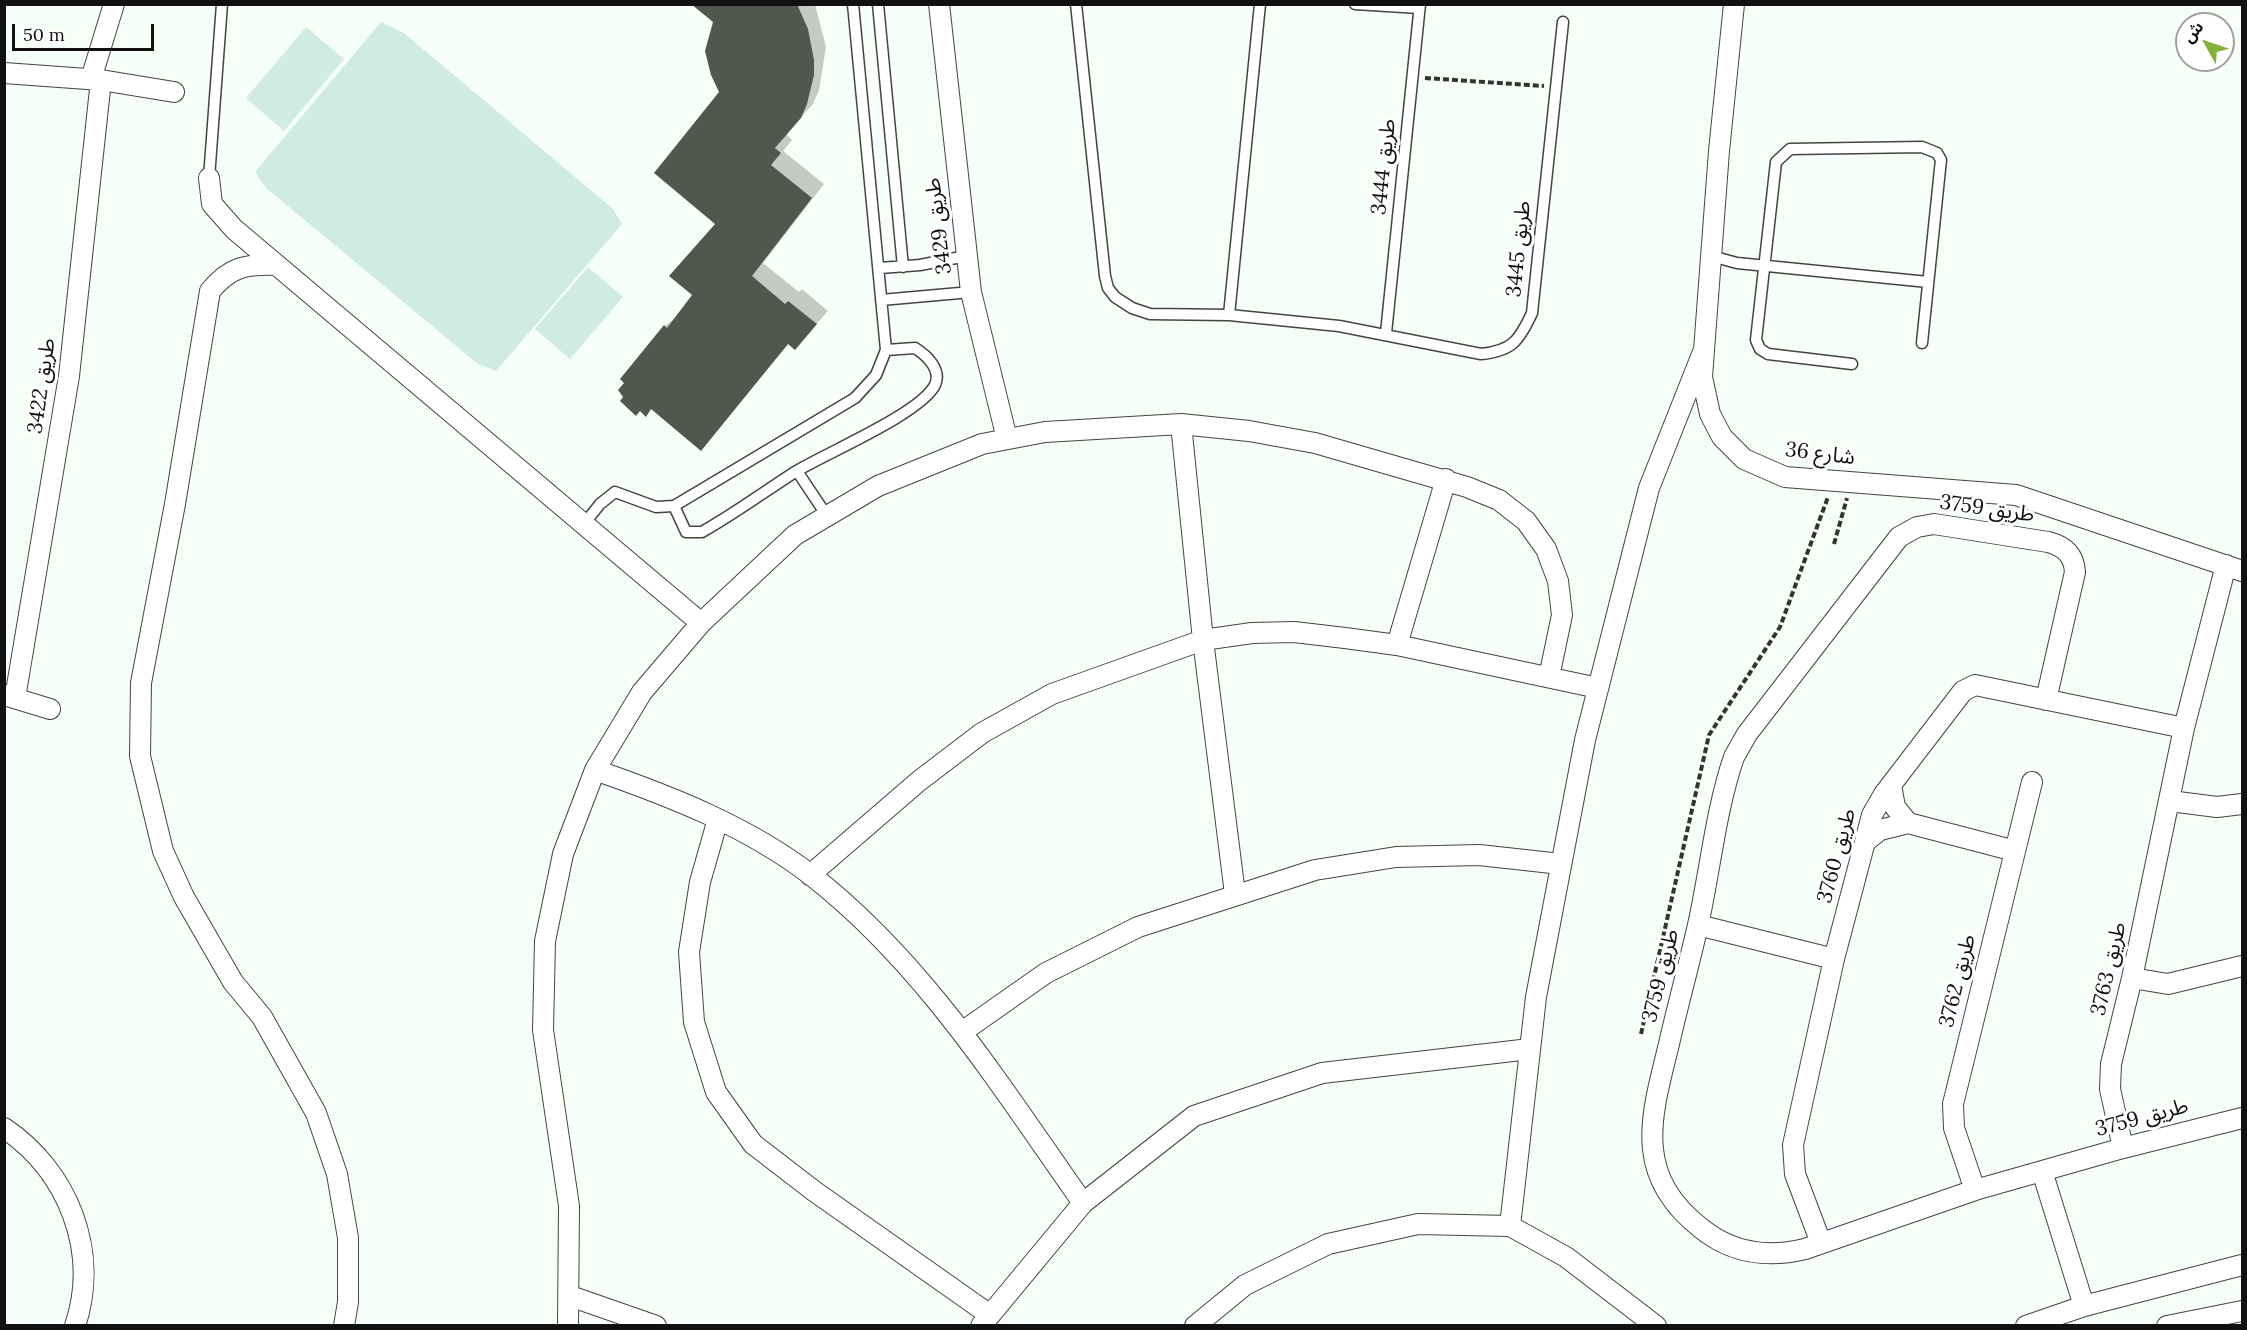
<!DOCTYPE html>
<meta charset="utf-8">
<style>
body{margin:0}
#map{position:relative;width:2247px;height:1330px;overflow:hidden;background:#f5fef7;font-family:Lora,"Noto Sans Arabic",serif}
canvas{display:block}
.frame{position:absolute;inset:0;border:6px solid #111;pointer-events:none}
.north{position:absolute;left:2175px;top:12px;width:60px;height:60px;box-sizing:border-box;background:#fff;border:2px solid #a0a0a0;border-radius:50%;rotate:310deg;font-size:16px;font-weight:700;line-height:24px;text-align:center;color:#111}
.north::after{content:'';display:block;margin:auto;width:21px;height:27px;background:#85b238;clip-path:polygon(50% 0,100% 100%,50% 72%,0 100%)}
.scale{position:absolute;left:12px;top:24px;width:142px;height:27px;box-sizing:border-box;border:3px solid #111;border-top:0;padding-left:8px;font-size:18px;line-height:21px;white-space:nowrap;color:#111;-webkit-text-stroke:4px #fff;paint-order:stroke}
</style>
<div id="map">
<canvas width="2247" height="1330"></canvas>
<div class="frame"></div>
<div class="north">ش</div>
<div class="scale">50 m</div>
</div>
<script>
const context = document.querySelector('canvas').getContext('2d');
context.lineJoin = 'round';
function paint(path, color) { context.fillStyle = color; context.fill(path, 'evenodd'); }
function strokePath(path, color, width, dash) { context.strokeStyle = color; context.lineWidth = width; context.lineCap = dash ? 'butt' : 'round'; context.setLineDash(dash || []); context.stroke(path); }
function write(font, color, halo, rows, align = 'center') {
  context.font = font + ' Lora,"Noto Sans Arabic",serif'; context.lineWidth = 6; context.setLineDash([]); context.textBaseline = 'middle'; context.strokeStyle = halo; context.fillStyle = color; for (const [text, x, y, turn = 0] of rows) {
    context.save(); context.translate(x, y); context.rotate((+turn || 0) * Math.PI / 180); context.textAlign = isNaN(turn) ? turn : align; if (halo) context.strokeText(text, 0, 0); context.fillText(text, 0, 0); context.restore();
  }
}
paint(new Path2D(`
 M 381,22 L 404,33 L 612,208 L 622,224 L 496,371 L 478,364 L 266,188 L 255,172 Z
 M 306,27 L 344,59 L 284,131 L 246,98 Z
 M 588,267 L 623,297 L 570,359 L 535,329 Z`), '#cfebe4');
paint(new Path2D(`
 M 693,4 L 815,4 L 826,47 L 819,90 L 813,104 L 786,134 L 792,140 L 783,151 L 824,184 L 763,263 L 799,292 L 802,289 L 828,311 L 807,335 L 789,343 L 701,449 L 652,408 L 646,415 L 665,326 L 679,315 L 694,295 L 717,223 L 721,92 L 715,22 Z`), '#0003');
paint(new Path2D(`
 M 691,4 L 797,4 L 808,29 L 814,60 L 814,75 L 807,104 L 801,118 L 775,148 L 781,153 L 771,165 L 812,198 L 752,276 L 785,304 L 788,301 L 817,324 L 795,350 L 788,344 L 701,451 L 651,409 L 646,417 L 640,411 L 636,416 L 620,401 L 623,397 L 618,390 L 624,383 L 620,379 L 664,325 L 667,328 L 692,295 L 669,276 L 715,224 L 654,173 L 719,92 L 711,75 L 705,51 L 713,22 Z`), '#50584e');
const lane = new Path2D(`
 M 878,4 L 903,267
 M 1076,4 L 1105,276 L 1108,288 L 1115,297 L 1132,308 L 1150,314 L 1229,315 L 1339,326 L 1481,354 C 1512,351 1519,341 1532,313 L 1563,22
 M 1355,4 L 1419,8
 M 209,178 L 222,4
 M 1711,256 L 1737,263 L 1928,282
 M 880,268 L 920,265 L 966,256
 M 881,300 L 971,292
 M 1229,315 L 1260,4
 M 1386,333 L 1420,4
 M 1852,364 L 1768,354 L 1760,349 L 1756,340 L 1776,162 L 1790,149 L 1922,147 L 1937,153 L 1941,160 L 1940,169 L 1922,343
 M 797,471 L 827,516
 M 674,506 L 686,532 L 702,532 C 734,514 764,492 795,472 C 826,453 920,414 935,385 C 942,369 926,355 915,348 L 886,350
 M 584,524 L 600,504 L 615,492 L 656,507 L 674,506 L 855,398 L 876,375 L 886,350 L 853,4`);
const street = new Path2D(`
 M 939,4 L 971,292 L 1007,439
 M 1734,4 L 1719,151 L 1702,377 L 1710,414 L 1722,437 L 1744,459 L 1785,477 L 2016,495 L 2242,571
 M 4,73 L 101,80 L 174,92
 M 91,79 L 114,4
 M 209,178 L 212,204 L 234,229 L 701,623
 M 276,265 C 245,264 230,267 210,291 L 175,504 L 141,683 L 140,756 L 163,851 L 184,897 L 233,982 L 262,1017 L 316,1113 L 337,1174 L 348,1238 L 348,1302 L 344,1326
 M 1181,424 L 1203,640 L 1235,894
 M 1397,645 L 1446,479
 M 4,695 L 50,709
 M 15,698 L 69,376 L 101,80
 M 2046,700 L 2075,572 C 2074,555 2064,546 2048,542 L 1934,524 L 1917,527 L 1899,537 L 1747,734 L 1734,757 C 1716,809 1710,871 1698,925 C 1689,965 1678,1004 1669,1044 C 1651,1117 1632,1175 1702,1229 C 1732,1253 1768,1258 1805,1249 L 1975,1190 L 2123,1148 L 2242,1118
 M 595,770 C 670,796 747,826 811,875 C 925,964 1001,1087 1083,1203
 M 1891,785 L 1895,807 L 1908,823
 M 2170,801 L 2217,807 L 2242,804
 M 718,819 L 700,882 L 689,952 L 694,1022 L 716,1092 L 753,1144 L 814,1191 L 990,1315
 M 1865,842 L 1880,830 L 1908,823 L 2015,851
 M 810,875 L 919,781 L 982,733 L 1052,694 L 1203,640 L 1252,633 L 1294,632 L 1345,638 L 1397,645 L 1598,688
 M 1698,925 L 1834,959
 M 2132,978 L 2168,984 L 2242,966
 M 962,1032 L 1046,973 L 1138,927 L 1315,870 L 1396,857 L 1479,855 L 1561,864
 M 4,1128 C 68,1171 100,1251 75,1326
 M 2123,1148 L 2110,1089 L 2111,1064 L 2132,978 L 2184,728 L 2226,565
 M 2042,1171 L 2084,1306
 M 1975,1190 L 1954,1128 L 1953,1104 L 2032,782
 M 1821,1243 L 1795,1174 L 1793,1145 L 1834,959 L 1872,815 L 1884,794 L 1963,691 L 1975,685 L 2184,728
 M 570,1296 L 656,1326
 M 568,1326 L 569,1206 L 543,1030 L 545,941 L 563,854 L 595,770 L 642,692 L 701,623 L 795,535 L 878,486 L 982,444 L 1045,432 L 1181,424 L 1249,431 L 1315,443 L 1467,487 L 1499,500 L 1526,521 L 1546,549 L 1558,581 L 1562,615 L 1549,677
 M 981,1326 L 1083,1203 L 1194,1116 L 1322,1073 L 1530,1049
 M 1195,1326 L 1245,1285 L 1328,1244 L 1418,1224 L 1510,1226
 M 1656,1326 L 1566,1257 L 1510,1226 L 1536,997 L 1585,740 L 1649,488 L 1703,352
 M 2026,1326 L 2084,1306 L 2242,1265
 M 2167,1326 L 2242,1311`);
strokePath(lane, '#444', 13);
strokePath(street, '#444', 22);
strokePath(new Path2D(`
 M 1425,78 L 1544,86
 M 1834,544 L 1847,498
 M 1641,1034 L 1709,735 L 1780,627 L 1828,497`), '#333', 4, [6, 3]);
strokePath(lane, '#fff', 10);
strokePath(street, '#fff', 20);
write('21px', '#111', '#fff', [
 ["طريق 3444",1384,167,-84],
 ["طريق 3429",939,226,-97],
 ["طريق 3445",1519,249,-84],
 ["طريق 3422",42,386,-82],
 ["شارع 36",1820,454,7],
 ["طريق 3759",1987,509,8],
 ["طريق 3760",1837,856,-75],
 ["طريق 3763",2109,969,-77],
 ["طريق 3759",1661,976,-76],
 ["طريق 3762",1958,981,-76],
 ["طريق 3759",2142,1118,-15]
]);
</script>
